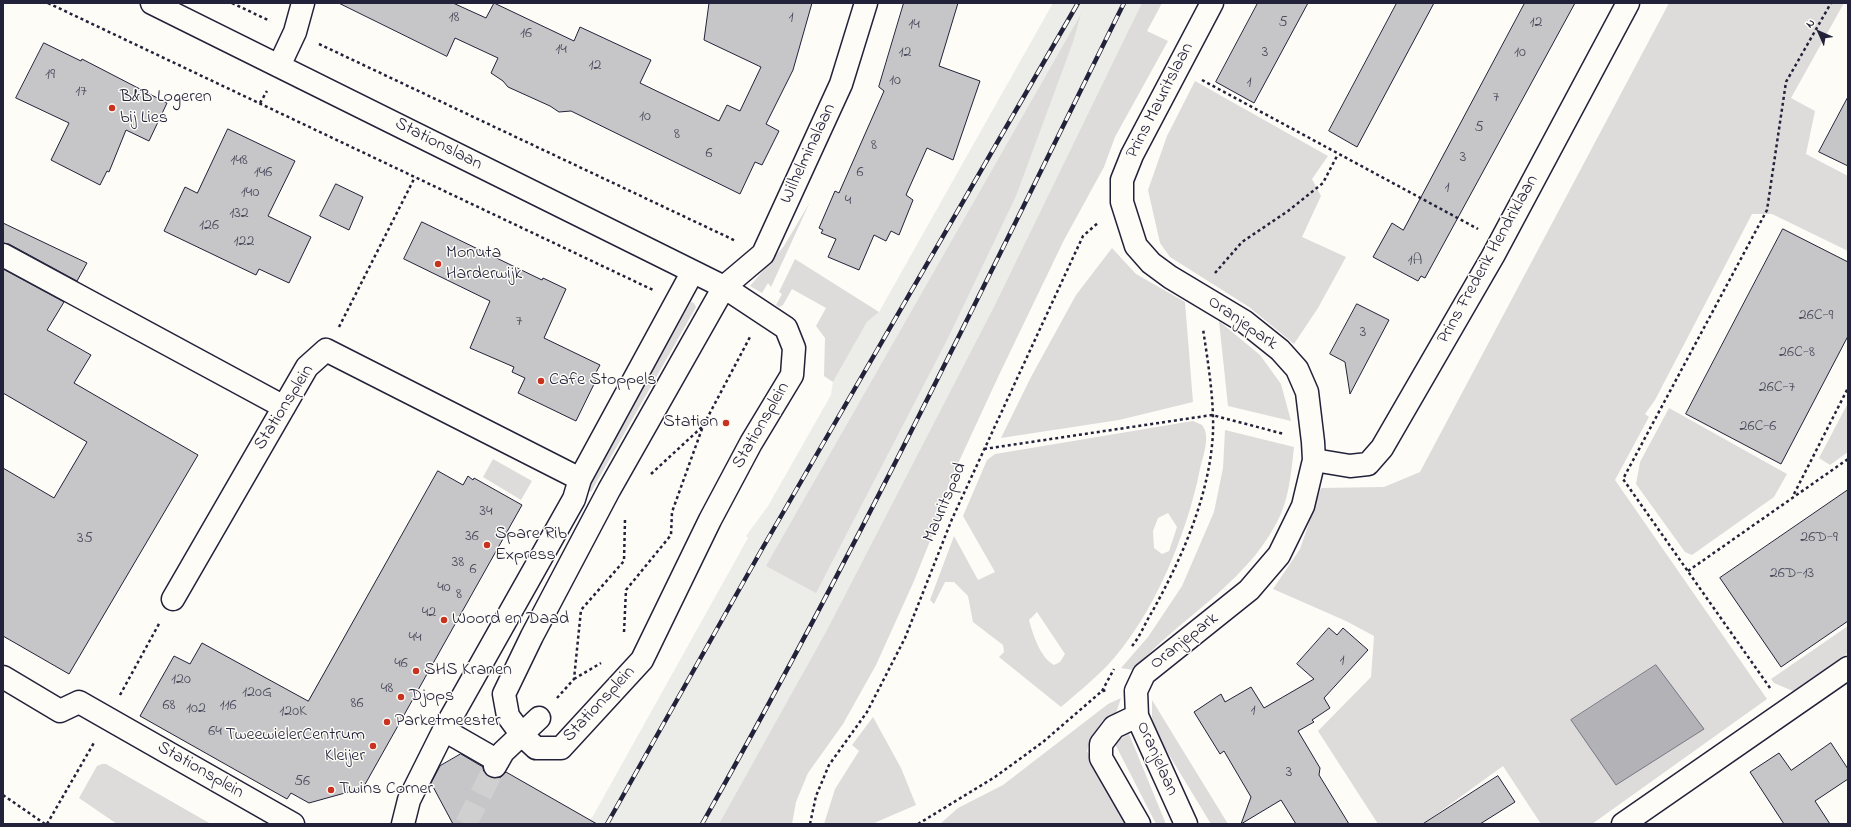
<!DOCTYPE html>
<style>
body{margin:0}
#map{position:relative;width:1851px;height:827px;overflow:hidden;background:#fdfcf7;font-family:"Indie Flower",sans-serif}
canvas{display:block}
.frame{position:absolute;inset:0;border:4px solid #22223b;pointer-events:none}
.north{position:absolute;left:1799px;top:12px;width:40px;height:40px;-webkit-text-stroke:3px #fdfcf7;paint-order:stroke;rotate:315deg;font-size:11px;font-weight:700;line-height:16px;text-align:center;color:#22223b}
.north::after{content:'';display:block;margin:auto;width:14px;height:18px;background:#22223b;clip-path:polygon(50% 0,100% 100%,50% 72%,0 100%)}
</style>
<div id="map">
<canvas width="1851" height="827"></canvas>
<div class="frame"></div>
<div class="north">N</div>
</div>
<script>
const context = document.querySelector('canvas').getContext('2d');
context.lineJoin = 'round';
function paint(path, color) { context.fillStyle = color; context.fill(path, 'evenodd'); }
function strokePath(path, color, width, dash) { context.strokeStyle = color; context.lineWidth = width; context.lineCap = dash ? 'butt' : 'round'; context.setLineDash(dash || []); context.stroke(path); }
function write(font, color, halo, rows, align = 'center') {
  context.font = font + ' "Indie Flower",sans-serif'; context.lineWidth = 3; context.setLineDash([]); context.textBaseline = 'middle'; context.strokeStyle = halo; context.fillStyle = color; for (const [text, x, y, turn = 0] of rows) {
    context.save(); context.translate(x, y); context.rotate((+turn || 0) * Math.PI / 180); context.textAlign = isNaN(turn) ? turn : align; if (halo) context.strokeText(text, 0, 0); context.fillText(text, 0, 0); context.restore();
  }
}
paint(new Path2D(`
 M 1053,3 L 1149,3 L 919,463 L 722,824 L 586,824 L 593,816 L 748,538 L 746,536 L 768,506 L 831,395 L 833,382 L 867,322 L 879,312 Z`), '#ecece9');
paint(new Path2D(`
 M 1142,3 L 1162,3 L 1147,31 L 1168,41 L 1115,137 L 1104,167 L 1064,240 L 999,375 L 949,483 L 938,521 L 914,581 L 876,665 L 843,724 L 808,773 L 796,802 L 792,824 L 719,824 L 826,632 L 994,307 Z
 M 1669,3 L 1844,3 L 1791,98 L 1815,111 L 1806,154 L 1848,176 L 1848,251 L 1772,214 L 1752,214 L 1655,400 L 1645,414 L 1649,417 L 1615,480 L 1767,699 L 1592,824 L 1541,824 L 1503,766 L 1423,824 L 1378,824 L 1318,731 L 1371,677 L 1374,636 L 1346,621 L 1273,589 L 1300,549 L 1321,488 L 1384,487 L 1420,472 Z
 M 1081,14 L 1073,42 L 1016,196 L 947,340 L 816,593 L 766,566 Z
 M 1195,81 L 1328,156 L 1312,179 L 1321,196 L 1302,237 L 1346,257 L 1318,308 L 1294,344 L 1249,307 L 1170,257 L 1160,243 L 1148,190 L 1167,136 Z
 M 810,202 L 771,287 L 768,283 L 762,293 L 750,286 L 784,246 Z
 M 1112,248 L 1136,274 L 1185,302 L 1193,402 L 1119,420 L 1001,438 L 1031,377 L 1076,295 Z
 M 795,259 L 879,312 L 867,322 L 833,382 L 824,376 L 825,338 L 816,326 L 826,308 L 792,289 L 783,305 L 779,307 L 776,305 L 782,294 L 779,292 Z
 M 691,302 L 694,303 L 696,307 L 591,492 L 585,488 Z
 M 1219,321 L 1260,355 L 1281,384 L 1291,421 L 1228,406 Z
 M 1848,403 L 1848,452 L 1830,465 L 1819,458 Z
 M 1669,408 L 1787,474 L 1774,497 L 1692,555 L 1685,552 L 1636,484 L 1640,462 Z
 M 1193,421 L 1202,425 C 1211,436 1203,456 1200,469 C 1187,534 1153,618 1106,667 C 1092,681 1076,694 1061,707 L 999,657 L 1004,652 L 1003,645 L 973,622 L 968,596 L 954,582 L 945,582 L 934,604 L 930,600 L 954,536 L 978,580 L 995,572 L 963,516 L 987,460 L 995,454 ZM 1168,513 L 1177,527 L 1169,551 L 1162,554 L 1154,548 L 1153,531 L 1158,518 ZM 1037,612 L 1065,654 L 1060,662 L 1054,665 C 1040,657 1033,635 1029,620 Z
 M 1225,430 L 1294,447 C 1291,474 1289,501 1276,524 C 1243,586 1178,619 1133,670 L 1121,668 L 1148,637 L 1182,586 L 1214,512 L 1223,468 Z
 M 493,459 L 532,481 L 521,500 L 483,477 Z
 M 1848,626 L 1848,653 L 1793,691 L 1774,683 L 1771,679 Z
 M 1121,698 L 1114,719 L 1103,720 L 1090,740 L 1087,751 L 1130,824 L 940,824 L 958,808 L 1003,785 L 1108,704 Z
 M 1152,700 L 1228,824 L 1211,824 L 1160,740 L 1152,718 Z
 M 873,717 L 901,768 L 916,805 L 872,824 L 824,824 L 835,789 L 859,751 L 852,745 Z
 M 1129,734 L 1166,824 L 1156,824 L 1114,742 Z
 M 102,764 L 106,764 L 211,824 L 117,824 L 79,798 L 97,766 Z`), '#dddcdb');
const water = new Path2D(`
 M 1656,665 L 1704,729 L 1616,785 L 1571,720 Z`);
paint(water, '#b2b2b7');
strokePath(water, '#787885', 1);
const building = new Path2D(`
 M 339,3 L 453,3 L 486,18 L 494,3 L 574,41 L 580,27 L 651,60 L 640,83 L 719,121 L 727,105 L 740,111 L 761,67 L 704,40 L 709,3 L 812,3 L 793,70 L 766,124 L 779,131 L 762,165 L 755,162 L 740,194 L 571,111 L 559,112 L 550,106 L 508,87 L 503,81 L 491,73 L 498,58 L 455,38 L 447,56 Z
 M 904,3 L 958,3 L 939,66 L 980,81 L 953,160 L 927,148 L 906,195 L 913,200 L 899,235 L 891,231 L 886,241 L 874,235 L 859,270 L 828,257 L 836,239 L 821,233 L 823,230 L 819,228 L 835,191 L 839,193 L 884,91 L 879,87 Z
 M 1258,3 L 1308,3 L 1254,103 L 1216,82 Z
 M 1397,3 L 1434,3 L 1357,147 L 1329,131 Z
 M 1525,3 L 1575,3 L 1425,278 L 1421,276 L 1418,281 L 1373,257 L 1392,223 L 1403,230 Z
 M 44,43 L 81,61 L 82,59 L 167,103 L 149,141 L 126,130 L 109,172 L 107,171 L 100,185 L 51,160 L 69,123 L 16,98 Z
 M 1848,97 L 1848,166 L 1819,152 Z
 M 228,129 L 295,161 L 268,216 L 311,237 L 289,283 L 259,269 L 256,275 L 164,231 L 185,187 L 197,193 Z
 M 336,184 L 363,197 L 349,230 L 320,216 Z
 M 422,222 L 542,280 L 543,278 L 566,289 L 544,338 L 600,365 L 593,378 L 596,380 L 576,421 L 518,393 L 525,378 L 512,372 L 514,367 L 470,348 L 490,301 L 404,259 Z
 M 3,223 L 87,263 L 77,281 L 9,244 L 3,243 Z
 M 1783,229 L 1848,262 L 1848,336 L 1781,464 L 1686,414 Z
 M 3,269 L 64,302 L 47,330 L 91,355 L 74,383 L 198,455 L 69,674 L 3,636 L 3,468 L 54,498 L 87,442 L 3,393 Z
 M 1357,304 L 1389,320 L 1350,394 L 1345,362 L 1330,354 Z
 M 438,471 L 463,485 L 468,476 L 473,480 L 474,478 L 522,505 L 363,788 L 309,803 L 291,793 L 287,799 L 140,716 L 174,656 L 190,664 L 202,643 L 308,701 Z
 M 1848,490 L 1848,621 L 1781,667 L 1720,578 Z
 M 1329,628 L 1337,635 L 1343,628 L 1368,650 L 1324,698 L 1330,708 L 1312,720 L 1314,722 L 1298,731 L 1320,768 L 1319,775 L 1349,824 L 1296,824 L 1281,800 L 1241,824 L 1251,797 L 1224,751 L 1220,754 L 1194,712 L 1221,694 L 1225,702 L 1251,687 L 1264,708 L 1314,679 L 1297,664 Z
 M 1831,743 L 1848,769 L 1848,779 L 1815,801 L 1830,824 L 1784,824 L 1750,772 L 1779,753 L 1791,770 Z
 M 461,754 L 483,767 L 484,773 L 489,777 L 495,778 L 501,777 L 506,772 L 597,824 L 453,824 L 431,783 L 440,766 Z
 M 1498,776 L 1515,802 L 1480,824 L 1423,824 Z`);
paint(building, '#c6c6c8');
strokePath(building, '#22223b', 1);
strokePath(new Path2D(`
 M 466,824 L 495,766`), '#d1d0d1', 22, [22, 11]);
const minor = new Path2D(`
 M 152,3 L 724,287 L 786,328 L 794,348 L 792,375 L 751,443 L 710,520 L 642,660 L 561,748 L 536,748 L 522,735 L 508,716 L 504,694 L 532,636 L 609,490 L 724,287 L 763,254 L 841,84 L 866,3
 M 279,66 L 295,32 L 303,3
 M 3,255 L 284,407
 M 1314,460 L 1350,466 L 1368,464 L 1382,448 L 1493,256 L 1628,3
 M 173,599 L 307,367 L 326,350 L 580,479
 M 3,677 L 60,711 L 79,702 L 293,824
 M 1137,716 L 1114,727 L 1101,744 L 1101,758 L 1139,824
 M 444,730 L 498,761
 M 495,766 L 503,752 L 539,718
 M 403,824 L 409,800 L 444,730 L 574,499 L 580,479 L 692,273
 M 1186,824 L 1137,716 L 1136,691 L 1144,674 L 1249,590 L 1279,555 L 1303,506 L 1314,460 L 1313,442 L 1307,392 L 1297,369 L 1280,350 L 1245,322 L 1170,277 L 1151,263 L 1136,246 L 1122,202 L 1122,180 L 1132,155 L 1212,3
 M 1623,824 L 1848,668`);
strokePath(minor, '#22223b', 25);
strokePath(new Path2D(`
 M 48,3 L 653,290
 M 232,3 L 270,21
 M 319,44 L 736,241
 M 1202,80 L 1478,229
 M 260,103 L 267,91
 M 1215,273 L 1242,242 L 1288,211 L 1323,183 L 1338,154
 M 339,327 L 415,177
 M 984,449 L 1212,415 L 1284,434
 M 651,474 L 703,426 L 750,337
 M 1794,494 L 1848,388
 M 1688,571 L 1848,459
 M 624,632 L 626,590 L 671,535 L 672,512 L 703,426
 M 1132,646 C 1140,637 1145,623 1152,612 C 1182,558 1210,495 1213,432 C 1214,399 1208,362 1203,329
 M 574,679 L 601,663
 M 1770,688 L 1623,479 L 1767,210 L 1786,82 L 1831,3
 M 1102,691 L 1114,669
 M 120,695 L 160,622
 M 557,698 L 574,679 L 581,610 L 624,561 L 625,520
 M 3,795 L 45,824
 M 47,824 L 95,741
 M 810,824 L 816,796 L 829,765 L 867,712 L 905,638 L 952,519 L 1083,236 L 1099,222
 M 918,824 L 995,777 L 1043,742 L 1102,691 L 1108,690`), '#22223b', 2.5, [3, 3]);
strokePath(minor, '#fdfcf7', 22);
const rail = new Path2D(`
 M 607,824 L 762,549 L 1078,3
 M 702,824 C 854,556 987,279 1124,3`);
strokePath(rail, '#22223b', 4.5);
strokePath(rail, '#fdfcf7', 3, [9]);
for (const [x, y, r, color] of [
 [112,108,4,"#c8321e"],
 [438,264,4,"#c8321e"],
 [541,381,4,"#c8321e"],
 [726,423,4,"#c8321e"],
 [487,545,4,"#c8321e"],
 [444,620,4,"#c8321e"],
 [416,671,4,"#c8321e"],
 [401,697,4,"#c8321e"],
 [387,722,4,"#c8321e"],
 [373,746,4,"#c8321e"],
 [331,790,4,"#c8321e"]
]) { const dot = new Path2D(); dot.arc(x, y, r, 0, 2 * Math.PI); context.fillStyle = color; context.fill(dot); strokePath(dot, '#fdfcf7', 1.5); }
write('16px', '#4b4b5e', null, [
 ["18",454,18],
 ["1",791,18],
 ["5",1283,23],
 ["12",1536,23],
 ["14",914,25],
 ["16",526,34],
 ["14",561,50],
 ["12",905,53],
 ["3",1265,53],
 ["10",1520,53],
 ["12",595,66],
 ["19",50,75],
 ["10",895,81],
 ["1",1249,83],
 ["17",81,92],
 ["7",1496,98],
 ["10",645,117],
 ["5",1479,128],
 ["8",677,135],
 ["8",874,146],
 ["6",709,154],
 ["3",1463,158],
 ["148",239,161],
 ["146",263,173],
 ["6",860,173],
 ["1",1447,188],
 ["140",250,193],
 ["4",848,201],
 ["132",239,214],
 ["126",209,226],
 ["122",244,242],
 ["1A",1415,261],
 ["26C-9",1816,316],
 ["7",519,322],
 ["3",1363,333],
 ["26C-8",1797,353],
 ["26C-7",1777,388],
 ["26C-6",1758,427],
 ["34",486,512],
 ["36",472,537],
 ["26D-9",1819,538],
 ["35",85,539],
 ["38",458,563],
 ["6",473,570],
 ["26D-13",1792,574],
 ["40",444,588],
 ["8",459,595],
 ["42",429,613],
 ["44",415,638],
 ["1",1342,661],
 ["46",401,664],
 ["120",181,680],
 ["48",387,689],
 ["120G",257,693],
 ["86",357,704],
 ["68",169,706],
 ["116",228,706],
 ["102",196,709],
 ["1",1253,711],
 ["120K",293,712],
 ["64",215,732],
 ["3",1289,773],
 ["56",302,782]
]);
write('18px', '#22223b', '#fdfcf7', [
 ["B&B Logeren",120,98],
 ["bij Lies",120,119],
 ["Monuta",446,254],
 ["Harderwijk",446,275],
 ["Cafe Stoppels",549,381],
 ["Station",718,423,"right"],
 ["Spare Rib",495,535],
 ["Express",495,556],
 ["Woord en Daad",452,620],
 ["SHS Kranen",424,671],
 ["Djops",409,697],
 ["Parketmeester",395,722],
 ["TweewielerCentrum",365,736,"right"],
 ["Kleijer",365,757,"right"],
 ["Twins Corner",339,790]
], 'left');
write('18px', '#22223b', '#fdfcf7', [
 ["Prins Mauritslaan",1161,101,-63],
 ["Stationslaan",438,145,27],
 ["Wilhelminalaan",809,154,-65],
 ["Prins Frederik Hendriklaan",1489,260,-61],
 ["Oranjepark",1242,324,35],
 ["Stationsplein",285,408,-58],
 ["Stationsplein",762,426,-60],
 ["Mauritspad",946,503,-67],
 ["Oranjepark",1185,642,-38],
 ["Stationsplein",600,705,-47],
 ["Oranjelaan",1156,759,66],
 ["Stationsplein",200,771,30]
]);
</script>
